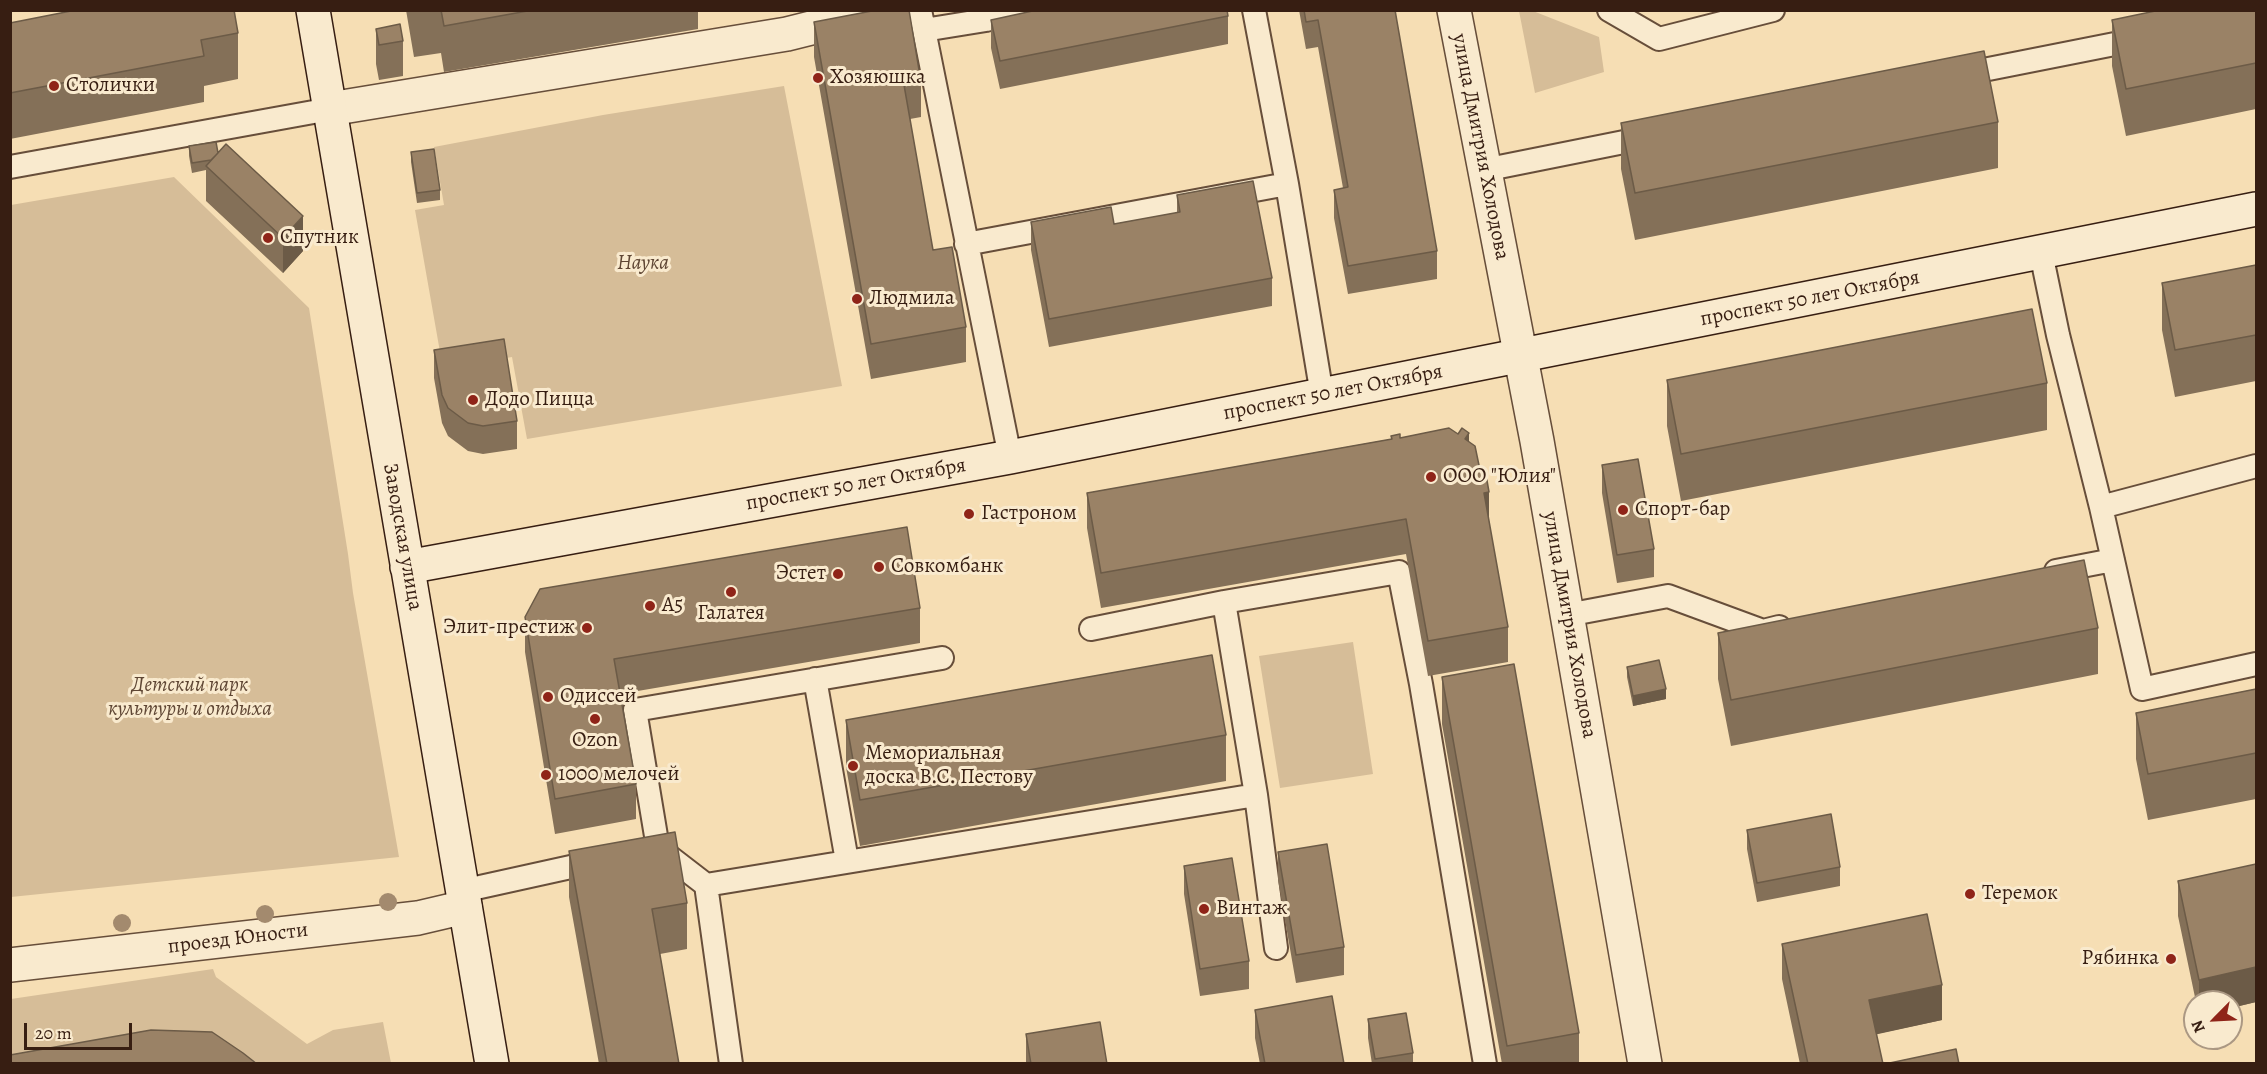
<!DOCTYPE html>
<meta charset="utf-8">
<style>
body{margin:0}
#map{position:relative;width:2267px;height:1074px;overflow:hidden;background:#f6deb4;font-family:Alegreya,serif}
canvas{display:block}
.frame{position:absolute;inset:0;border:12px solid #371e12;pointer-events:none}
.north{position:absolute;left:2183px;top:990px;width:60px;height:60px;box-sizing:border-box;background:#f9eace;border:2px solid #ab9883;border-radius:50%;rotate:246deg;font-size:16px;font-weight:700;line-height:24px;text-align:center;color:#371e12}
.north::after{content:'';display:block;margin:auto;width:21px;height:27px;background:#8f2418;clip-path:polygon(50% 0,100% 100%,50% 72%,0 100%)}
.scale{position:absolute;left:24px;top:1023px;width:108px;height:27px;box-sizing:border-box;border:3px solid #371e12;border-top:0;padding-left:8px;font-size:18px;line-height:21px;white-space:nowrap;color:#371e12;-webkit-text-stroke:4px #f9eace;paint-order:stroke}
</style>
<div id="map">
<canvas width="2267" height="1074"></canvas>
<div class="frame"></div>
<div class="north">N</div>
<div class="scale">20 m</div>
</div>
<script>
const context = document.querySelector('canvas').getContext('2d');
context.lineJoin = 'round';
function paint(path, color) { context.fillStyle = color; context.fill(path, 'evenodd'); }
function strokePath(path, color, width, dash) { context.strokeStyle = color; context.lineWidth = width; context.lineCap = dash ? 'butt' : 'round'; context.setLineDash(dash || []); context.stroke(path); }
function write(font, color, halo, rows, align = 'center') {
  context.font = font + ' Alegreya,serif'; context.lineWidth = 6; context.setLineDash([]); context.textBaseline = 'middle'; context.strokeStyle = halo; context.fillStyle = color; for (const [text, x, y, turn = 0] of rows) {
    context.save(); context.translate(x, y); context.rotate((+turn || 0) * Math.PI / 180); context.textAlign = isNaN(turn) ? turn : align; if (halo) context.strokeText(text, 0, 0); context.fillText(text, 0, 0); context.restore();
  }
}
paint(new Path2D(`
 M 1519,11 L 1533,11 L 1599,37 L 1604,72 L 1535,93 Z
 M 784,86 L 842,386 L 527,439 L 512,357 L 443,369 L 415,210 L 444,205 L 434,147 L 603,115 Z
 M 174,177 L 309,308 L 348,554 L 353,593 L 399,857 L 11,897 L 11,205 Z
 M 1353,642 L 1373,774 L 1280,788 L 1259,656 Z
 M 213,969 L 216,977 L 307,1044 L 333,1030 L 383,1022 L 391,1063 L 11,1064 L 11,999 Z`), '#d6bd98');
const lane = new Path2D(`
 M 920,10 L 1010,457
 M 1254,10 L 1287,184 L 1322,395
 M 1609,10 L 1659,39 L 1773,10
 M 924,30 L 986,20 L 1025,10
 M 1958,75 L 2140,39
 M 10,167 L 330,109
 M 1484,170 L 1649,137
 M 966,244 L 1287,184
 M 2041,253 L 2058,335 L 2101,507 L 2256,466
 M 2101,507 L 2142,689 L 2256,664
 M 2056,571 L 2113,560
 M 1224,602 L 1256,795 L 1276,948
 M 1567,615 L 1668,596 L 1763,631 L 1779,627
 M 1091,629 L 1224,602 L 1399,572 L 1421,684 L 1485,1064
 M 815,679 L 847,861
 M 706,885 L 1256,795
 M 462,891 L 598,861
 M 731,1064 L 706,885 L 658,848 L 635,710 L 942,658`);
const street = new Path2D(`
 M 1454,10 L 1537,441 L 1645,1064
 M 330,109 L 787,34 L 883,10
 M 10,965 L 418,918 L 465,907`);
const secondary = new Path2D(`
 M 313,10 L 492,1064
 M 407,567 L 1010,457 L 2256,209`);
strokePath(lane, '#674e3a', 26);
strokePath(street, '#674e3a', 36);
strokePath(secondary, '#371e12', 36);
strokePath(lane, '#f9eace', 22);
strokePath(street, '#f9eace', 33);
strokePath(secondary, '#f9eace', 33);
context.fillStyle = '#a38a6e';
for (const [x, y] of [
 [388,902],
 [265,914],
 [122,923]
]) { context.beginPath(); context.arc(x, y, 9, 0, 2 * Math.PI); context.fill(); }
paint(new Path2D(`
 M 406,10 L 698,10 L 698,29 L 444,72 L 441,53 L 414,57 Z
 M 1299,10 L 1395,10 L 1437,251 L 1437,279 L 1348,294 L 1334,218 L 1334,190 L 1343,188 L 1318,47 L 1306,49 Z
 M 2256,10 L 2256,109 L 2126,136 L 2112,66 L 2112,20 Z
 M 1228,16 L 1228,44 L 1000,89 L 991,48 L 991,20 Z
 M 814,22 L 921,82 L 921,117 L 910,119 L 933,250 L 966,327 L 966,362 L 871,379 L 814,57 Z
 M 10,23 L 238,33 L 238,79 L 204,86 L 204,102 L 10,139 Z
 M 376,29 L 403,41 L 403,76 L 379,80 L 376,64 Z
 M 1998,122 L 1998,168 L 1635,240 L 1621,169 L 1621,123 Z
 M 189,146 L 218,153 L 303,251 L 283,273 L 206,201 L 206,170 L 192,173 L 189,156 Z
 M 411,152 L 440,190 L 440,200 L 417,203 L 411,162 Z
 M 1177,195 L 1272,278 L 1272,306 L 1049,347 L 1031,250 L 1031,222 L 1114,224 L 1177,213 Z
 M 2256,265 L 2256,381 L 2175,397 L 2162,330 L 2162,283 Z
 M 434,350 L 517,421 L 517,449 L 483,454 L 468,451 L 448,436 L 442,423 L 434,378 Z
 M 1667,380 L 2047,383 L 2047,430 L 1681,501 L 1667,426 Z
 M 1391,436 L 1400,438 L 1469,442 L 1489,521 L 1508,627 L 1508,662 L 1428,676 L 1406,554 L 1101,608 L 1087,528 L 1087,493 L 1391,439 Z
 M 1602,465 L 1654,549 L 1654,577 L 1617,583 L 1602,493 Z
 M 920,608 L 920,643 L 620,694 L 636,784 L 636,819 L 555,834 L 525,652 L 525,617 Z
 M 2098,628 L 2098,674 L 1731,746 L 1718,679 L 1718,633 Z
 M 1627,667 L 1666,699 L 1633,706 L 1627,677 Z
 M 1442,677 L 1579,1033 L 1579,1064 L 1502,1064 L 1442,724 Z
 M 2256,689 L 2256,799 L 2148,820 L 2136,759 L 2136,713 Z
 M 846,720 L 1226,735 L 1226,781 L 860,846 L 846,767 Z
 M 1747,830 L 1840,867 L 1840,886 L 1757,902 L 1747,849 Z
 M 569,851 L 687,903 L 687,949 L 660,954 L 679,1064 L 599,1064 L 569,897 Z
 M 1278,852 L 1344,947 L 1344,975 L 1296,983 L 1278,880 Z
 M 2256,864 L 2256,1002 L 2231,1008 L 2231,1002 L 2196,1002 L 2178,916 L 2178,881 Z
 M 1184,866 L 1249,961 L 1249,989 L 1200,996 L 1184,894 Z
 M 1782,944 L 1942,1020 L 1876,1034 L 1883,1064 L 1800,1064 L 1782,979 Z
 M 1255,1010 L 1344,1064 L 1260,1064 L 1255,1038 Z
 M 1368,1019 L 1413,1053 L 1413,1064 L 1372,1064 L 1368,1038 Z
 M 1026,1034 L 1107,1064 L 1026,1064 Z
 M 2255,1043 L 2256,1043 L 2256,1064 L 2255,1064 Z`), '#847058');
paint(new Path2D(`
 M 303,216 L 303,251 L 283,273 L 283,238 Z
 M 1469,433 L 1469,468 L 1465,439 Z
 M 1489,492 L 1489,527 L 1484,493 Z
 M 1666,689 L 1666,699 L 1633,706 L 1633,696 Z
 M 2256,967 L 2256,1002 L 2231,1008 L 2231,1002 L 2199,1002 L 2199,980 Z
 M 1942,985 L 1942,1020 L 1869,1036 L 1869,1000 Z`), '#6c5b47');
const building = new Path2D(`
 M 76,10 L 234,10 L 238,33 L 201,40 L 204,56 L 10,93 L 10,23 Z
 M 441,10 L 533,10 L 444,26 Z
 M 877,10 L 909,10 L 921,82 L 904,85 L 933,250 L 952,247 L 966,327 L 871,344 L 814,22 Z
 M 1037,10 L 1227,10 L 1228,16 L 1000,61 L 991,20 Z
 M 1304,10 L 1395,10 L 1437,251 L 1348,266 L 1334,190 L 1348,187 L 1318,20 L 1306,22 Z
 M 2160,10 L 2256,10 L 2256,63 L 2126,89 L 2112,20 Z
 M 400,24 L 403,41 L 379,45 L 376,29 Z
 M 1984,51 L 1998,122 L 1635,193 L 1621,123 Z
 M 216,142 L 218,153 L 211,160 L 192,163 L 189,146 Z
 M 226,144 L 303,216 L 283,238 L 206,166 Z
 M 434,149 L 440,190 L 417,193 L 411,152 Z
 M 1253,181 L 1272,278 L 1049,319 L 1031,222 L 1111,207 L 1114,224 L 1180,212 L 1177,195 Z
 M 2256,265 L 2256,335 L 2175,350 L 2162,283 Z
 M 2032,309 L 2047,383 L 1681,454 L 1667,380 Z
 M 504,339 L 517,421 L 483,426 L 468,423 L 448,408 L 442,395 L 434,350 Z
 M 1449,428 L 1458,434 L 1462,428 L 1469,433 L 1465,439 L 1475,446 L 1480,470 L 1485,469 L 1489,492 L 1484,493 L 1508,627 L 1428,641 L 1406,519 L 1101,573 L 1087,493 L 1392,439 L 1391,436 L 1400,434 L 1400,438 Z
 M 1638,459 L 1654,549 L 1617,555 L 1602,465 Z
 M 907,527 L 920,608 L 614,659 L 636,784 L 555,799 L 525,617 L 540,589 Z
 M 2084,560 L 2098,628 L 1731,700 L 1718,633 Z
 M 1212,655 L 1226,735 L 860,800 L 846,720 Z
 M 1659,660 L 1666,689 L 1633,696 L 1627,667 Z
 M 1514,664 L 1579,1033 L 1507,1046 L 1442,677 Z
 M 2256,689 L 2256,753 L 2148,774 L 2136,713 Z
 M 1831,814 L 1840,867 L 1757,883 L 1747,830 Z
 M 675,832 L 687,903 L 652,909 L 679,1064 L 607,1064 L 569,851 Z
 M 1327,844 L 1344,947 L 1296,955 L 1278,852 Z
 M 1232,858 L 1249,961 L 1200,969 L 1184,866 Z
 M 2256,864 L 2256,967 L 2199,980 L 2178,881 Z
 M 1927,914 L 1942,985 L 1869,1000 L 1883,1064 L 1808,1064 L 1782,944 Z
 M 1332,996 L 1344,1064 L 1265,1064 L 1255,1010 Z
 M 1406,1013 L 1413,1053 L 1375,1059 L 1368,1019 Z
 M 1100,1022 L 1107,1064 L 1031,1064 L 1026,1034 Z
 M 151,1030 L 212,1032 L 243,1053 L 257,1064 L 10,1064 L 10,1055 Z
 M 1956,1049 L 1959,1064 L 1885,1064 Z`);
paint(building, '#9a8266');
strokePath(building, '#6c5b47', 1.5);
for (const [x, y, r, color] of [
 [818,78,6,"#8f2418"],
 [54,86,6,"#8f2418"],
 [268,238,6,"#8f2418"],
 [857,299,6,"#8f2418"],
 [473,400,6,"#8f2418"],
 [1431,477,6,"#8f2418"],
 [1623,510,6,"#8f2418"],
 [969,514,6,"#8f2418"],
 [879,567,6,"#8f2418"],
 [838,574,6,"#8f2418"],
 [731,592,6,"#8f2418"],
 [650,606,6,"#8f2418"],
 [587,628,6,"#8f2418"],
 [548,697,6,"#8f2418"],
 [595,719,6,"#8f2418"],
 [853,766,6,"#8f2418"],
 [546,775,6,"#8f2418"],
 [1970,894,6,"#8f2418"],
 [1204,909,6,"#8f2418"],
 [2171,959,6,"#8f2418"]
]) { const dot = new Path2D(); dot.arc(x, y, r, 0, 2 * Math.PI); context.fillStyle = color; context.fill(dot); strokePath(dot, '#f9eace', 2); }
write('21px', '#371e12', '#f9eace', [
 ["Хозяюшка",830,78],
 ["Столички",66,86],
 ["Спутник",280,238],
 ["Людмила",869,299],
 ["Додо Пицца",485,400],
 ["ООО \"Юлия\"",1443,477],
 ["Спорт-бар",1635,510],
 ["Гастроном",981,514],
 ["Совкомбанк",891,567],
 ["Эстет",826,574,"right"],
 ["А5",662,606],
 ["Галатея",731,614,"center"],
 ["Элит-престиж",575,628,"right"],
 ["Одиссей",560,697],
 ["Ozon",595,741,"center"],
 ["Мемориальная",865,754],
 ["доска В.С. Пестову",865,778],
 ["1000 мелочей",558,775],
 ["Теремок",1982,894],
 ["Винтаж",1216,909],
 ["Рябинка",2159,959,"right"]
], 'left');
write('21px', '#371e12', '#f9eace', [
 ["улица Дмитрия Холодова",1480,147,79],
 ["проспект 50 лет Октября",1810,299,-11],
 ["проспект 50 лет Октября",1333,393,-11],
 ["проспект 50 лет Октября",856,485,-10],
 ["Заводская улица",402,537,80],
 ["улица Дмитрия Холодова",1569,625,80],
 ["проезд Юности",238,939,-7]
]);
write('italic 21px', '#5f4634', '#f9eace', [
 ["Наука",643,264],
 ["Детский парк",190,686],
 ["культуры и отдыха",190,710]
]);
</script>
